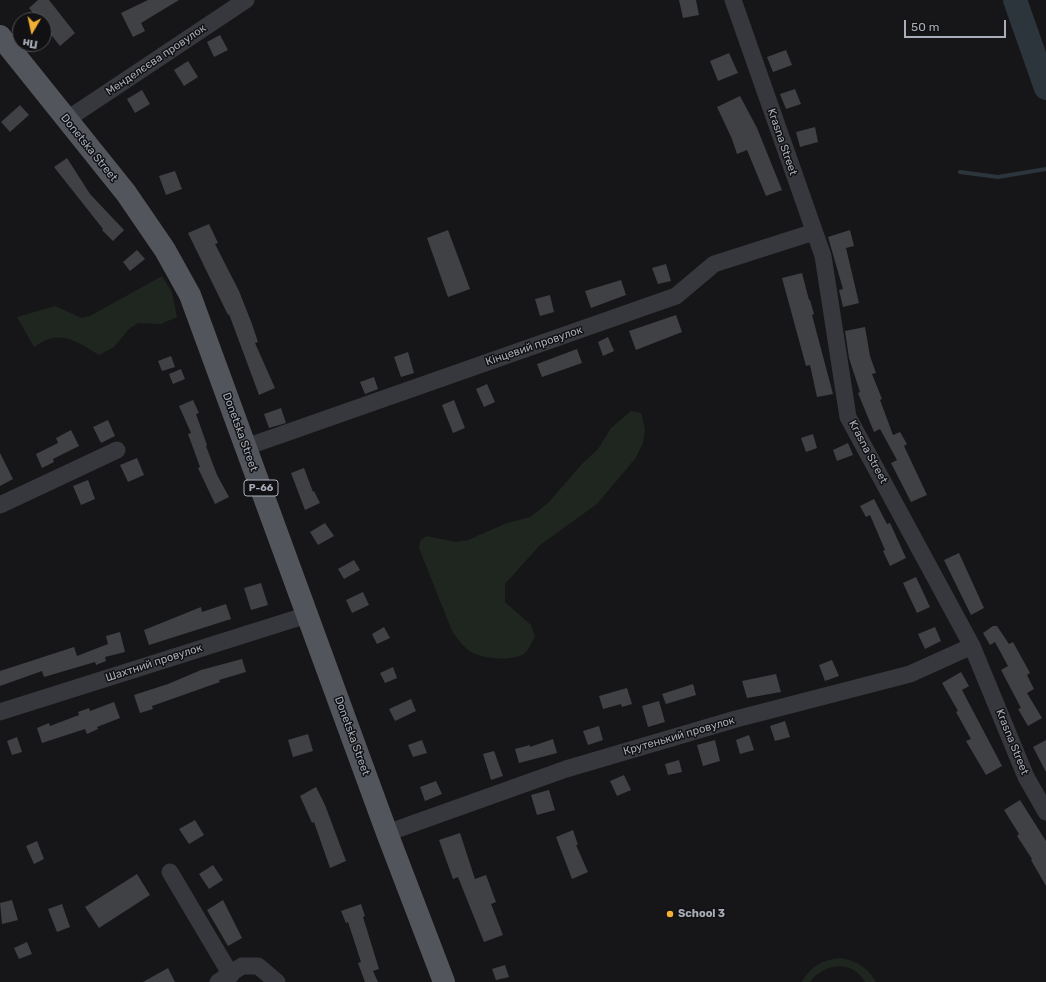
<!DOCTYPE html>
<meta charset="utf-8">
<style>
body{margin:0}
#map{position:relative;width:1046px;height:982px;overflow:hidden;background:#161618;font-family:Rubik,sans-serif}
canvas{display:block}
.north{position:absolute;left:12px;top:12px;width:40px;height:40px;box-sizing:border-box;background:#111113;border:1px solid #4d4f55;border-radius:50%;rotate:189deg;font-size:11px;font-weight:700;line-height:16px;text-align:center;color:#a8adb8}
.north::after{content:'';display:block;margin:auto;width:14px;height:18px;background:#f2b134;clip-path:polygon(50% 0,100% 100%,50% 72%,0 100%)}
.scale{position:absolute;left:904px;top:20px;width:102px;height:18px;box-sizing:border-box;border:2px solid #a8adb8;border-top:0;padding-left:5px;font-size:12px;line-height:14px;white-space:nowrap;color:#a8adb8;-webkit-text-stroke:3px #111113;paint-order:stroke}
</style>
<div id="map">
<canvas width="1046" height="982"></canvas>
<div class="north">Пн</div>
<div class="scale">50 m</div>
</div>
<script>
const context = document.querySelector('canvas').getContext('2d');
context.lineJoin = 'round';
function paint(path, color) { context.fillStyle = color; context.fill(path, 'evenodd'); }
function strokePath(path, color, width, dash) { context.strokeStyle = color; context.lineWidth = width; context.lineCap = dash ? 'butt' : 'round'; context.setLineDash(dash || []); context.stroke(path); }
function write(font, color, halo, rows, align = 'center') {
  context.font = font + ' Rubik,sans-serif'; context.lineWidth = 3; context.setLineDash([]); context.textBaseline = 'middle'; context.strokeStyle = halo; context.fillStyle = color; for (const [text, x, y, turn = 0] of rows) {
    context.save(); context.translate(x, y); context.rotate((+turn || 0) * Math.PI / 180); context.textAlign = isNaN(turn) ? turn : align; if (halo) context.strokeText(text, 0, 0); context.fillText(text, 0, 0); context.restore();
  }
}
paint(new Path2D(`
 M 162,276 L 172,292 L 177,317 L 161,324 L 138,323 L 129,329 L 114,347 L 99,355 C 76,341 60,328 34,347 L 17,317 L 55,306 L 82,318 L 90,316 Z
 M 631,411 L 641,413 L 645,429 L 643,443 L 635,459 L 597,504 L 540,545 L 505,584 L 505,602 L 531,625 L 535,637 C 532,641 529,650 525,653 C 513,662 483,659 471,652 C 463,647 457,638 452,631 L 419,548 L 420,541 L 426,536 L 456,542 L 468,540 L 507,523 L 530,517 L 548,503 L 582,464 L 598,449 L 611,428 Z
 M 841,958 C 857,961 868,968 876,982 L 865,982 C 852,959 824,963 810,982 L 802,982 C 810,966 824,959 841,958 Z`), '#1e261f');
strokePath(new Path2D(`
 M 960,172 L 998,177 L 1046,169`), '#2c353c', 4);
strokePath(new Path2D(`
 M 1015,0 L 1046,88`), '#2c353c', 24);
paint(new Path2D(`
 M 38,0 L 49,0 L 75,33 L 60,46 L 44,26 L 44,20 L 39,20 L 29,8 Z
 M 148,0 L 179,0 L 141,23 L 145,31 L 133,37 L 121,13 Z
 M 679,0 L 696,0 L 699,15 L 683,18 Z
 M 220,35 L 228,50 L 214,57 L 207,42 Z
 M 786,50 L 792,65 L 773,72 L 767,57 Z
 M 729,53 L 738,73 L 718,81 L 710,61 Z
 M 188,61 L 198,77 L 184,86 L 174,70 Z
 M 795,89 L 801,104 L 786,109 L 780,94 Z
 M 142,90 L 150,104 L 135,113 L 127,99 Z
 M 740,96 L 757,128 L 782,190 L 766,196 L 747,150 L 737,154 L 732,139 L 717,107 Z
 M 20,105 L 29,115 L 10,132 L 1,122 Z
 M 815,127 L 818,142 L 800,147 L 796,132 Z
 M 67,158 L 90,194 L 124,230 L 113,241 L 102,230 L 103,229 L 54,167 Z
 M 175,171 L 182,189 L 166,195 L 159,176 Z
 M 209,224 L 218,243 L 215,244 L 239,291 L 252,324 L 258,342 L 255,343 L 275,388 L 259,395 L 229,314 L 228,315 L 188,233 Z
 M 448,230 L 470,289 L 448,297 L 427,238 Z
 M 850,230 L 854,246 L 846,248 L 859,303 L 843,307 L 839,290 L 843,289 L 828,237 Z
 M 137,250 L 145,259 L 130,271 L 123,262 Z
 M 666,264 L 671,281 L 658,284 L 652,268 Z
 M 802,273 L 809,300 L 810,300 L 814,314 L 812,315 L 833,394 L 817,397 L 810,365 L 806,366 L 782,278 Z
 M 621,280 L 626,295 L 591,308 L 585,291 Z
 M 550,295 L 554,312 L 540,316 L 535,299 Z
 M 676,315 L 682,332 L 636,350 L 629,331 Z
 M 865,327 L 870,356 L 876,373 L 872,374 L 882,399 L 880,400 L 893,435 L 900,432 L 907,444 L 904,446 L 927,495 L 911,502 L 891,463 L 897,460 L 880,429 L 874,432 L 858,393 L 860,392 L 849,358 L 845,331 Z
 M 608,337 L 614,351 L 603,356 L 598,342 Z
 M 577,349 L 582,363 L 542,377 L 537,364 Z
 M 408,352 L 414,373 L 401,377 L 394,357 Z
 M 171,356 L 175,367 L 162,371 L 158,361 Z
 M 181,369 L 185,379 L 173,384 L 169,374 Z
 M 374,377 L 378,389 L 365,394 L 360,382 Z
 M 487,384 L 495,402 L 484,407 L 476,389 Z
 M 193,400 L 199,413 L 196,414 L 207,445 L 206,446 L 217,475 L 229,497 L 215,504 L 198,468 L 200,467 L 188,434 L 191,433 L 179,406 Z
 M 454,400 L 465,428 L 453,433 L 442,405 Z
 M 281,408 L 286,423 L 269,428 L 264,414 Z
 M 108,420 L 115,436 L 101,443 L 93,427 Z
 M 71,430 L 79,446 L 53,459 L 54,462 L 42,468 L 36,454 L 58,443 L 56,438 Z
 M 813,434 L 817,448 L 806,452 L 801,438 Z
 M 848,443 L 853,455 L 837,461 L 833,450 Z
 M 0,453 L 13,479 L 0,486 Z
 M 137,458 L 144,475 L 128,482 L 120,465 Z
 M 304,468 L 313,492 L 314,491 L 320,503 L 305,510 L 291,473 Z
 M 88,480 L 95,499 L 81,505 L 73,486 Z
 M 874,499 L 887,524 L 890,523 L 906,558 L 890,566 L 883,551 L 885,550 L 870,515 L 866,517 L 860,506 Z
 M 325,523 L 334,536 L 318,545 L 310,532 Z
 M 959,553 L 984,608 L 971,615 L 944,560 Z
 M 354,560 L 360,570 L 344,579 L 338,569 Z
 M 916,577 L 930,607 L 917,613 L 903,583 Z
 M 261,583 L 268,605 L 251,610 L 244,588 Z
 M 363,592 L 369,605 L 352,613 L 346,600 Z
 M 226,604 L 231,619 L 149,645 L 144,630 L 201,607 L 202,612 Z
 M 993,626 L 997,626 L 1009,644 L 1013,642 L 1030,673 L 1027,675 L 1034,689 L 1027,693 L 1042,718 L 1028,726 L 1018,709 L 1021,708 L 1001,670 L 1008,666 L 995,642 L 990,645 L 983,633 Z
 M 384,627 L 390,638 L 377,644 L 372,634 Z
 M 935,627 L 941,641 L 925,649 L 918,634 Z
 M 120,632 L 125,652 L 105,657 L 106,661 L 96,665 L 95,662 L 44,677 L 42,671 L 0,686 L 0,671 L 74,647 L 77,656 L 108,644 L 106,636 Z
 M 242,659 L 246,672 L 219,680 L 220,682 L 152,706 L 153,709 L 140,713 L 134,695 L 168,684 L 201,670 Z
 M 832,660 L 839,676 L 825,681 L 819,665 Z
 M 393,667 L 397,678 L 385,683 L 380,673 Z
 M 961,672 L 969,686 L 962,690 L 1002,766 L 986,775 L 966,741 L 971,739 L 956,712 L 958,711 L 942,683 Z
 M 776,674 L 781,692 L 747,698 L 742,681 Z
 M 693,684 L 696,695 L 666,704 L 662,694 Z
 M 627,688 L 632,704 L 622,707 L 621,704 L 603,709 L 599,696 Z
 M 411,699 L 416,711 L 395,721 L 389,709 Z
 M 659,701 L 665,722 L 648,727 L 642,706 Z
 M 114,702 L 120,718 L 97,727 L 98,729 L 87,734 L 85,729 L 42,743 L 37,728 L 49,723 L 50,726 L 79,715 L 78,712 L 89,708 L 90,711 Z
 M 785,721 L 790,737 L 775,741 L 770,726 Z
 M 599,726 L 603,740 L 588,745 L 583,731 Z
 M 308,734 L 313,751 L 293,757 L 288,740 Z
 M 749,735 L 754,750 L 740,754 L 736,740 Z
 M 17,737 L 22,752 L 12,755 L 7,741 Z
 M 553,739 L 557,753 L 519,763 L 515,749 L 530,745 L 530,747 Z
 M 422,740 L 427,753 L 413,757 L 408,745 Z
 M 715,740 L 720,761 L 703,766 L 697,745 Z
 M 1046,740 L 1046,772 L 1033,747 Z
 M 494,751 L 503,776 L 491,780 L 483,754 Z
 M 679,760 L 682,772 L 668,775 L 665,764 Z
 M 624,775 L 631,790 L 617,796 L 610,781 Z
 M 436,781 L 442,794 L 425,801 L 420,787 Z
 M 316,787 L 325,805 L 346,861 L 330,868 L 314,822 L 312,823 L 300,796 Z
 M 549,790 L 555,810 L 537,815 L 531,795 Z
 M 1020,800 L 1046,841 L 1046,886 L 1031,860 L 1032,859 L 1017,836 L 1019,834 L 1004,810 Z
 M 195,820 L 204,835 L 189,844 L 179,829 Z
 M 573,830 L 578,845 L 576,845 L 588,872 L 572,879 L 556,837 Z
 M 460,833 L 475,879 L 486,875 L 496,902 L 491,904 L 503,935 L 484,942 L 458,877 L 453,879 L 439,840 Z
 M 37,841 L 44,859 L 34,864 L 26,846 Z
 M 213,865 L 223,880 L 209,889 L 199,874 Z
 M 137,874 L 150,895 L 99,928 L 85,907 Z
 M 12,900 L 18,920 L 2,924 L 0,903 Z
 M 223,900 L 242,938 L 228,946 L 207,910 Z
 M 62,904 L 70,927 L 57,932 L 48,909 Z
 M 361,904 L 365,916 L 363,917 L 379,969 L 373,971 L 378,982 L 365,982 L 358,963 L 361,962 L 348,922 L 346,923 L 341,911 Z
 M 27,942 L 32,954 L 19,959 L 14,948 Z
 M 505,965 L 509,977 L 496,980 L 492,969 Z
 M 168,968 L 175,982 L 143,982 Z`), '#404145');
strokePath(new Path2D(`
 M 733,0 L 823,256 L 848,417 L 972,646 L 1026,777 L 1046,812
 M 66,120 L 246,0
 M 246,447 L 676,296 L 714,264 L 814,232
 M 0,505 L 117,450
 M 0,712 L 307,615
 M 387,833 L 566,769 L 736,719 L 910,674 L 972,646
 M 170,872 L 231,975
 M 218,982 L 242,966 L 258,966 L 277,982`), '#37383d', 17);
strokePath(new Path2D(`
 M 0,36 L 126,193 L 165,250 L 190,295 L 387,833 L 444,982`), '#53555c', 22);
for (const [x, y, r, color] of [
 [670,914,4,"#f2b134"]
]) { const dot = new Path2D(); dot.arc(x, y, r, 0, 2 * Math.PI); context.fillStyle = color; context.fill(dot); strokePath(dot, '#111113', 1.5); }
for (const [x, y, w] of [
 [261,488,34]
]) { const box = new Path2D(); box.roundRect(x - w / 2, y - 8, w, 16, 3); context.fillStyle = '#111113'; context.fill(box); strokePath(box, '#a8adb8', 1); }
write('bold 10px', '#a8adb8', null, [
 ["Р-66",261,488]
]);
write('11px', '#a8adb8', '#111113', [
 ["Менделєєва провулок",156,60,-34],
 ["Krasna Street",782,142,71],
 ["Donetska Street",89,148,51],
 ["Кінцевий провулок",534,346,-19],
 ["Donetska Street",240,432,70],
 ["Krasna Street",868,452,62],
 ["Шахтний провулок",154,663,-18],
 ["Donetska Street",352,736,70],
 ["Крутенький провулок",679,736,-16],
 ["Krasna Street",1012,742,68]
]);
write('bold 11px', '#a8adb8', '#111113', [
 ["School 3",678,914]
], 'left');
</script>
